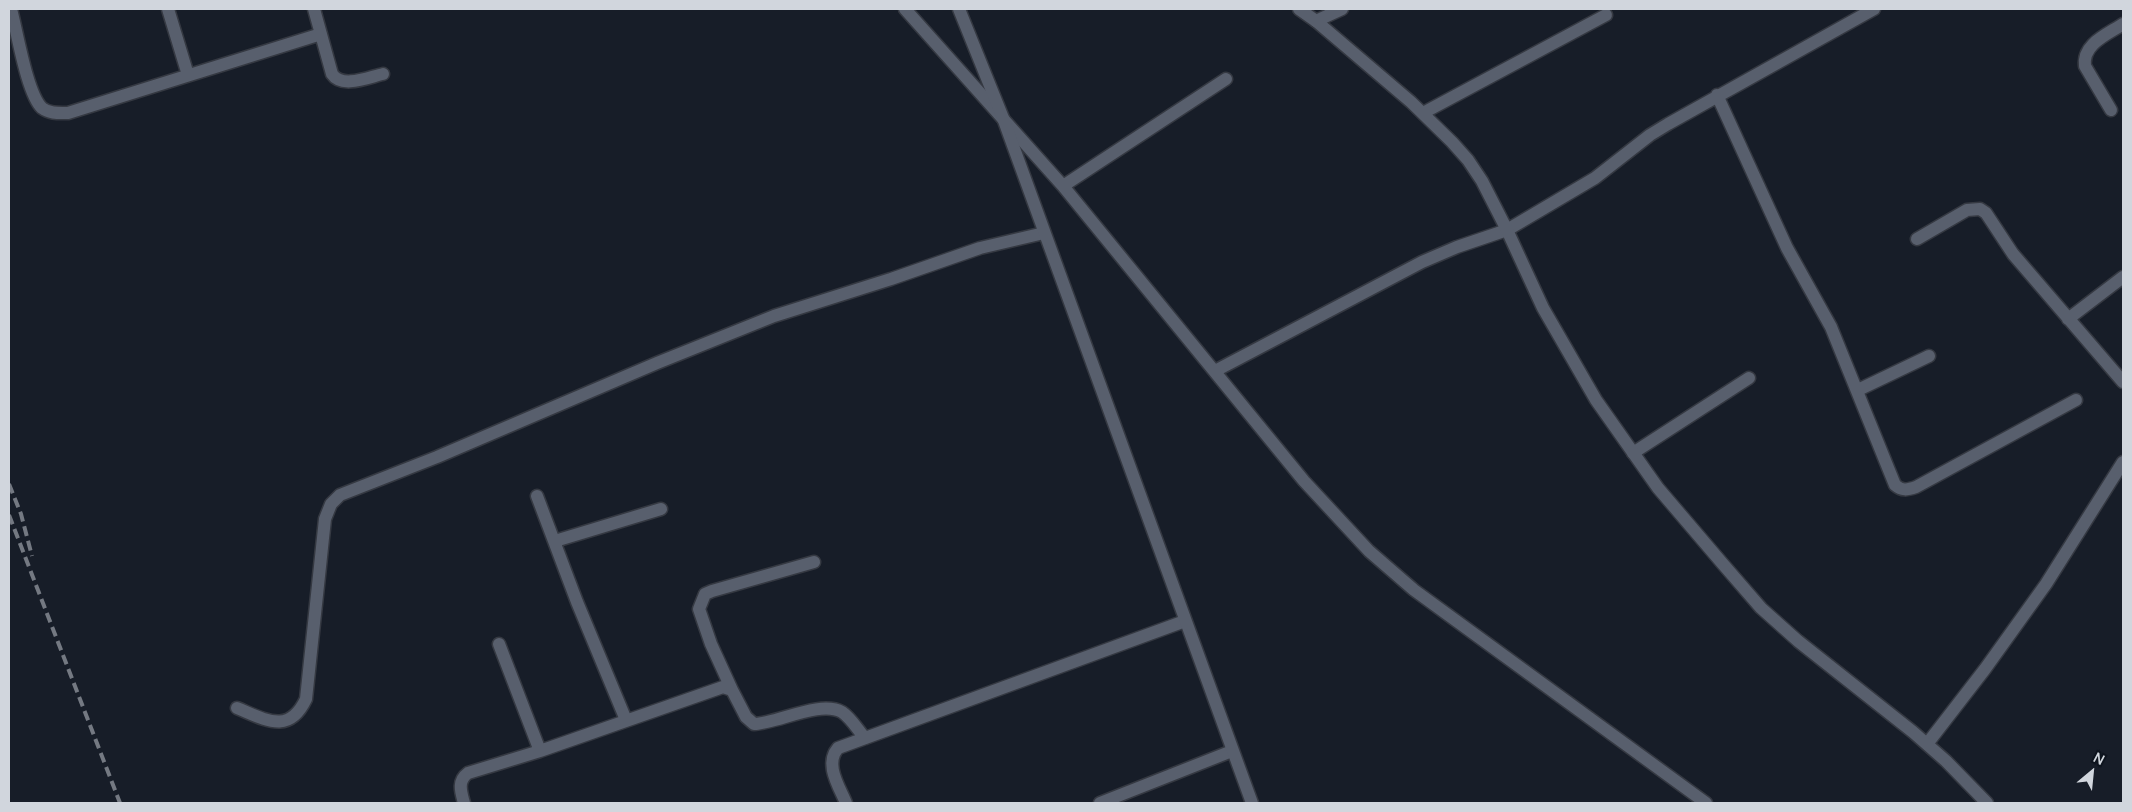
<!DOCTYPE html>
<style>
body{margin:0}
#map{position:relative;width:2132px;height:812px;overflow:hidden;background:#171d28;font-family:Manrope,sans-serif}
canvas{display:block}
.frame{position:absolute;inset:0;border:10px solid #d1d6dd;pointer-events:none}
.north{position:absolute;left:2067px;top:747px;width:50px;height:50px;-webkit-text-stroke:4px #0e141e;paint-order:stroke;rotate:28deg;font-size:14px;font-weight:700;line-height:20px;text-align:center;color:#d1d6dd}
.north::after{content:'';display:block;margin:auto;width:18px;height:22px;background:#d1d6dd;clip-path:polygon(50% 0,100% 100%,50% 72%,0 100%)}
</style>
<div id="map">
<canvas width="2132" height="812"></canvas>
<div class="frame"></div>
<div class="north">N</div>
</div>
<script>
const context = document.querySelector('canvas').getContext('2d');
context.lineJoin = 'round';
function strokePath(path, color, width, dash) { context.strokeStyle = color; context.lineWidth = width; context.lineCap = dash ? 'butt' : 'round'; context.setLineDash(dash || []); context.stroke(path); }
const minor = new Path2D(`
 M 11,9 C 17,31 27,94 42,108 C 50,114 59,113 68,113 L 321,34
 M 168,9 L 188,75
 M 314,9 L 332,74 C 342,89 369,77 383,74
 M 905,9 L 1063,186 L 1304,481 L 1369,551 L 1414,590 L 1706,803
 M 1316,21 L 1342,9
 M 1717,95 L 1787,248 L 1831,327 L 1895,485 C 1902,491 1907,490 1916,487 L 2076,400
 M 2111,110 L 2085,66 C 2082,44 2108,34 2123,24
 M 1423,113 L 1606,15
 M 1063,186 L 1226,79
 M 1917,239 L 1967,210 L 1980,209 L 1986,213 L 2013,254 L 2123,382
 M 2068,319 L 2123,277
 M 1215,371 L 1422,262 L 1457,247 L 1507,230 L 1595,178 L 1650,135 L 1668,124 L 1874,9
 M 1858,390 L 1929,356
 M 1633,453 L 1749,378
 M 537,496 L 577,602 L 626,720
 M 555,541 L 661,509
 M 499,644 L 540,751
 M 732,690 L 711,644 L 699,609 L 705,594 L 712,591 L 814,562
 M 237,708 C 266,720 289,735 306,699 L 325,519 L 331,504 L 340,495 L 437,457 L 657,363 L 774,316 L 891,279 L 980,248 L 1044,233
 M 1927,744 L 1985,669 L 2046,584 L 2123,462
 M 464,803 C 461,792 457,781 468,773 L 540,751 L 723,687 L 732,690 L 746,717 L 754,724 C 778,723 820,700 842,712 C 851,718 858,730 865,738
 M 846,803 C 839,786 824,764 838,748 L 1185,621
 M 1100,803 L 1232,751`);
const tertiary = new Path2D(`
 M 959,9 L 1003,118 L 1252,803
 M 1299,9 L 1316,21 L 1411,102 L 1452,142 L 1468,160 L 1482,181 L 1507,230 L 1543,308 L 1596,400 L 1658,488 L 1722,563 L 1761,608 L 1798,641 L 1913,732 L 1946,761 L 1987,803`);
strokePath(minor, '#353942', 15);
strokePath(tertiary, '#353942', 15);
strokePath(minor, '#585f6d', 12);
strokePath(tertiary, '#585f6d', 12);
strokePath(new Path2D(`
 M 9,484 L 21,514 L 32,556
 M 9,515 L 120,803`), '#747982', 4, [10, 5]);
</script>
